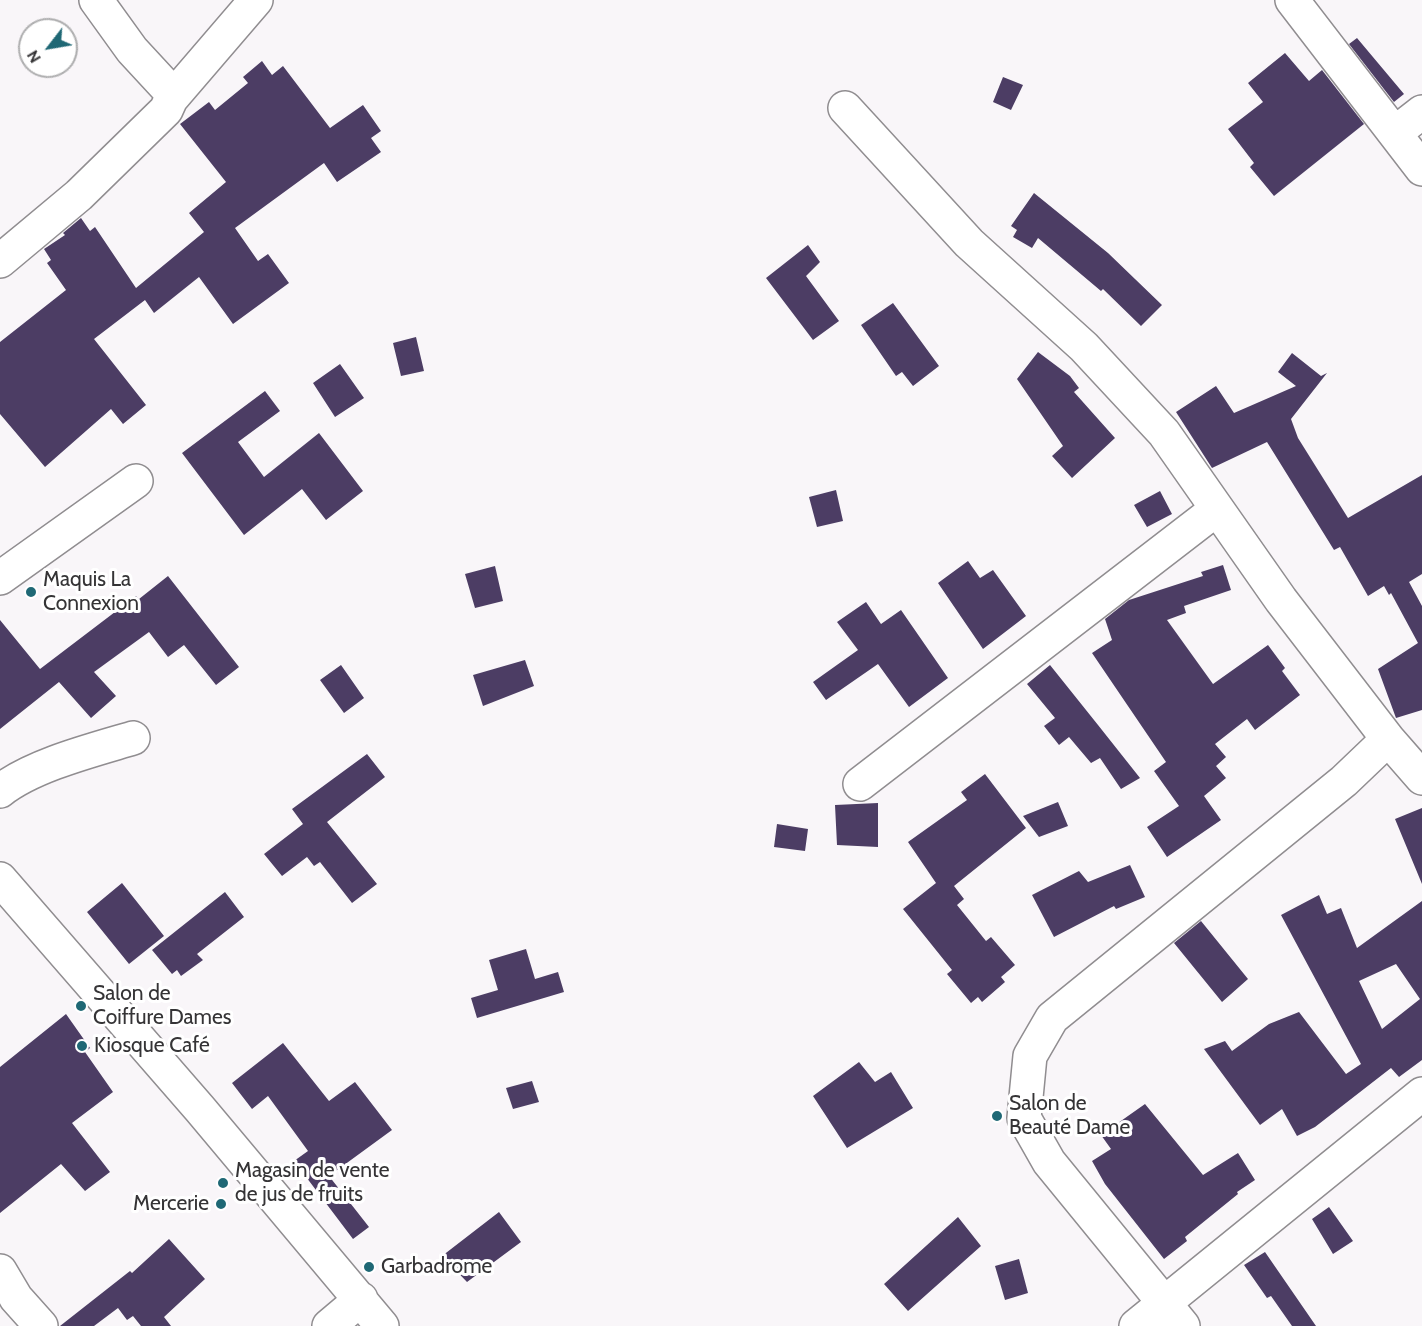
<!DOCTYPE html>
<meta charset="utf-8">
<style>
body{margin:0}
#map{position:relative;width:1422px;height:1326px;overflow:hidden;background:#f9f6f9;font-family:Cabin,sans-serif}
canvas{display:block}
.north{position:absolute;left:18px;top:18px;width:60px;height:60px;box-sizing:border-box;background:#fff;border:2px solid #aeaeaf;border-radius:50%;rotate:239deg;font-size:16px;font-weight:700;line-height:24px;text-align:center;color:#353436}
.north::after{content:'';display:block;margin:auto;width:21px;height:27px;background:#1f6875;clip-path:polygon(50% 0,100% 100%,50% 72%,0 100%)}
</style>
<div id="map">
<canvas width="1422" height="1326"></canvas>
<div class="north">N</div>
</div>
<script>
const context = document.querySelector('canvas').getContext('2d');
context.lineJoin = 'round';
function paint(path, color) { context.fillStyle = color; context.fill(path, 'evenodd'); }
function strokePath(path, color, width, dash) { context.strokeStyle = color; context.lineWidth = width; context.lineCap = dash ? 'butt' : 'round'; context.setLineDash(dash || []); context.stroke(path); }
function write(font, color, halo, rows, align = 'center') {
  context.font = font + ' Cabin,sans-serif'; context.lineWidth = 6; context.setLineDash([]); context.textBaseline = 'middle'; context.strokeStyle = halo; context.fillStyle = color; for (const [text, x, y, turn = 0] of rows) {
    context.save(); context.translate(x, y); context.rotate((+turn || 0) * Math.PI / 180); context.textAlign = isNaN(turn) ? turn : align; if (halo) context.strokeText(text, 0, 0); context.fillText(text, 0, 0); context.restore();
  }
}
paint(new Path2D(`
 M 1357,38 L 1404,94 L 1394,102 L 1349,44 Z
 M 1285,53 L 1309,81 L 1322,70 L 1364,124 L 1274,196 L 1250,167 L 1254,163 L 1228,129 L 1263,102 L 1248,83 Z
 M 262,61 L 272,75 L 283,66 L 330,128 L 363,105 L 381,131 L 371,138 L 381,152 L 337,182 L 324,163 L 235,228 L 258,261 L 268,254 L 289,283 L 233,324 L 199,277 L 154,313 L 145,300 L 94,339 L 146,405 L 123,424 L 111,409 L 45,467 L 0,414 L 0,342 L 66,290 L 47,263 L 51,260 L 44,249 L 65,235 L 63,233 L 81,218 L 90,231 L 95,227 L 136,288 L 204,232 L 189,213 L 226,182 L 180,124 L 209,102 L 215,110 L 248,83 L 243,77 Z
 M 1003,77 L 1023,85 L 1011,110 L 993,102 Z
 M 1034,193 L 1108,253 L 1162,305 L 1141,326 L 1103,289 L 1101,291 L 1038,238 L 1032,248 L 1013,237 L 1017,230 L 1011,226 Z
 M 808,245 L 820,262 L 806,276 L 839,321 L 813,340 L 766,278 Z
 M 893,303 L 939,366 L 913,386 L 902,372 L 896,376 L 861,325 Z
 M 416,337 L 424,371 L 401,376 L 393,343 Z
 M 1038,352 L 1070,376 L 1079,388 L 1074,392 L 1115,438 L 1072,478 L 1052,456 L 1063,446 L 1017,379 Z
 M 1292,353 L 1321,376 L 1327,373 L 1291,419 L 1298,438 L 1348,518 L 1422,475 L 1422,574 L 1409,582 L 1422,606 L 1422,710 L 1396,718 L 1378,669 L 1418,643 L 1391,593 L 1389,595 L 1384,586 L 1368,596 L 1340,547 L 1334,550 L 1267,442 L 1212,468 L 1176,412 L 1216,386 L 1234,413 L 1296,386 L 1278,372 Z
 M 340,364 L 364,398 L 335,417 L 313,383 Z
 M 265,391 L 280,411 L 238,442 L 264,477 L 319,433 L 363,491 L 326,520 L 302,489 L 244,535 L 182,453 Z
 M 836,490 L 843,521 L 817,527 L 809,497 Z
 M 1160,491 L 1172,514 L 1147,527 L 1134,505 Z
 M 968,561 L 980,578 L 993,570 L 1026,616 L 983,649 L 938,583 Z
 M 1223,565 L 1231,590 L 1184,606 L 1186,613 L 1167,620 L 1213,684 L 1268,645 L 1285,668 L 1282,671 L 1300,695 L 1255,730 L 1247,719 L 1215,744 L 1226,757 L 1216,766 L 1226,778 L 1204,796 L 1221,820 L 1167,857 L 1147,827 L 1179,806 L 1154,771 L 1166,762 L 1092,653 L 1112,640 L 1105,619 L 1129,600 L 1203,576 L 1201,572 Z
 M 495,566 L 503,601 L 475,608 L 465,574 Z
 M 168,576 L 239,667 L 216,685 L 184,645 L 168,657 L 149,632 L 94,672 L 116,696 L 91,718 L 59,682 L 0,729 L 0,620 L 40,669 L 136,596 L 139,599 Z
 M 866,602 L 881,624 L 901,610 L 948,678 L 909,707 L 878,664 L 826,700 L 813,682 L 858,650 L 837,622 Z
 M 525,660 L 534,686 L 483,706 L 473,675 Z
 M 341,665 L 364,698 L 344,713 L 320,680 Z
 M 1050,665 L 1098,725 L 1140,778 L 1121,789 L 1100,758 L 1091,763 L 1069,737 L 1059,745 L 1044,726 L 1055,718 L 1027,684 Z
 M 367,754 L 385,777 L 327,822 L 377,884 L 352,903 L 320,862 L 314,866 L 307,857 L 282,876 L 264,854 L 303,824 L 292,809 Z
 M 985,774 L 1026,828 L 954,886 L 964,899 L 957,905 L 986,941 L 991,937 L 1015,965 L 1001,977 L 1005,982 L 982,1002 L 978,997 L 971,1003 L 947,974 L 952,970 L 903,909 L 936,883 L 908,842 L 967,800 L 961,792 Z
 M 1058,802 L 1068,826 L 1039,837 L 1023,816 Z
 M 878,803 L 878,847 L 837,845 L 835,805 Z
 M 1422,808 L 1422,884 L 1395,819 Z
 M 777,824 L 808,829 L 805,851 L 774,847 Z
 M 1130,865 L 1145,897 L 1116,909 L 1114,906 L 1054,937 L 1032,895 L 1079,871 L 1088,882 Z
 M 122,883 L 164,936 L 129,964 L 87,912 Z
 M 225,892 L 244,917 L 197,954 L 203,960 L 181,976 L 177,970 L 172,974 L 152,950 Z
 M 1319,895 L 1327,914 L 1341,908 L 1357,948 L 1422,901 L 1422,1060 L 1399,1077 L 1391,1068 L 1315,1127 L 1297,1136 L 1282,1109 L 1260,1125 L 1204,1049 L 1225,1041 L 1232,1051 L 1269,1024 L 1299,1012 L 1346,1074 L 1361,1064 L 1281,915 ZM 1396,964 L 1420,999 L 1382,1029 L 1359,981 Z
 M 1201,921 L 1248,979 L 1222,1002 L 1174,943 Z
 M 526,949 L 535,979 L 558,972 L 564,992 L 477,1018 L 471,998 L 498,990 L 489,960 Z
 M 66,1014 L 90,1048 L 85,1052 L 113,1092 L 72,1123 L 110,1172 L 85,1191 L 61,1164 L 0,1213 L 0,1067 Z
 M 283,1043 L 329,1101 L 355,1082 L 392,1130 L 329,1176 L 369,1227 L 353,1239 L 294,1161 L 308,1151 L 268,1096 L 252,1109 L 232,1083 Z
 M 859,1062 L 875,1082 L 891,1072 L 913,1108 L 847,1148 L 813,1096 Z
 M 532,1081 L 539,1102 L 513,1109 L 506,1088 Z
 M 1145,1104 L 1203,1175 L 1238,1153 L 1255,1180 L 1237,1192 L 1238,1194 L 1185,1237 L 1187,1241 L 1164,1259 L 1105,1184 L 1092,1161 L 1111,1149 L 1101,1135 Z
 M 1329,1207 L 1353,1241 L 1333,1254 L 1312,1219 Z
 M 499,1212 L 521,1242 L 467,1282 L 442,1256 Z
 M 958,1217 L 981,1246 L 908,1311 L 884,1284 Z
 M 169,1239 L 205,1279 L 164,1317 L 171,1326 L 141,1326 L 133,1316 L 127,1320 L 118,1308 L 94,1326 L 60,1326 L 130,1271 L 132,1273 Z
 M 1265,1252 L 1316,1326 L 1292,1326 L 1271,1296 L 1267,1298 L 1244,1265 Z
 M 1019,1259 L 1028,1293 L 1005,1300 L 995,1266 Z`), '#4c3d64');
const minor = new Path2D(`
 M 1292,0 L 1422,169
 M 171,99 L 256,0
 M 845,108 L 969,243 L 1084,347 L 1164,433 L 1281,600 L 1388,739 L 1344,781 L 1052,1018 L 1030,1056 L 1024,1118 L 1049,1162 L 1183,1326
 M 1395,133 L 1422,112
 M 0,261 L 79,195 L 166,110 L 171,99 L 169,90 L 132,50 L 96,0
 M 0,578 L 136,481
 M 1388,739 L 1422,778
 M 860,784 L 1217,509
 M 0,791 C 33,765 93,750 133,738
 M 0,879 L 200,1109 L 382,1326
 M 0,1271 L 16,1298 L 41,1326
 M 329,1326 L 361,1299
 M 1136,1326 L 1422,1094`);
strokePath(minor, '#908d90', 36);
strokePath(minor, '#fff', 33);
for (const [x, y, r, color] of [
 [31,592,6,"#1f6875"],
 [81,1006,6,"#1f6875"],
 [82,1046,6,"#1f6875"],
 [997,1116,6,"#1f6875"],
 [223,1183,6,"#1f6875"],
 [221,1204,6,"#1f6875"],
 [369,1267,6,"#1f6875"]
]) { const dot = new Path2D(); dot.arc(x, y, r, 0, 2 * Math.PI); context.fillStyle = color; context.fill(dot); strokePath(dot, '#fff', 2); }
write('21px', '#353436', '#fff', [
 ["Maquis La",43,580],
 ["Connexion",43,604],
 ["Salon de",93,994],
 ["Coiffure Dames",93,1018],
 ["Kiosque Café",94,1046],
 ["Salon de",1009,1104],
 ["Beauté Dame",1009,1128],
 ["Magasin de vente",235,1171],
 ["de jus de fruits",235,1195],
 ["Mercerie",209,1204,"right"],
 ["Garbadrome",381,1267]
], 'left');
</script>
